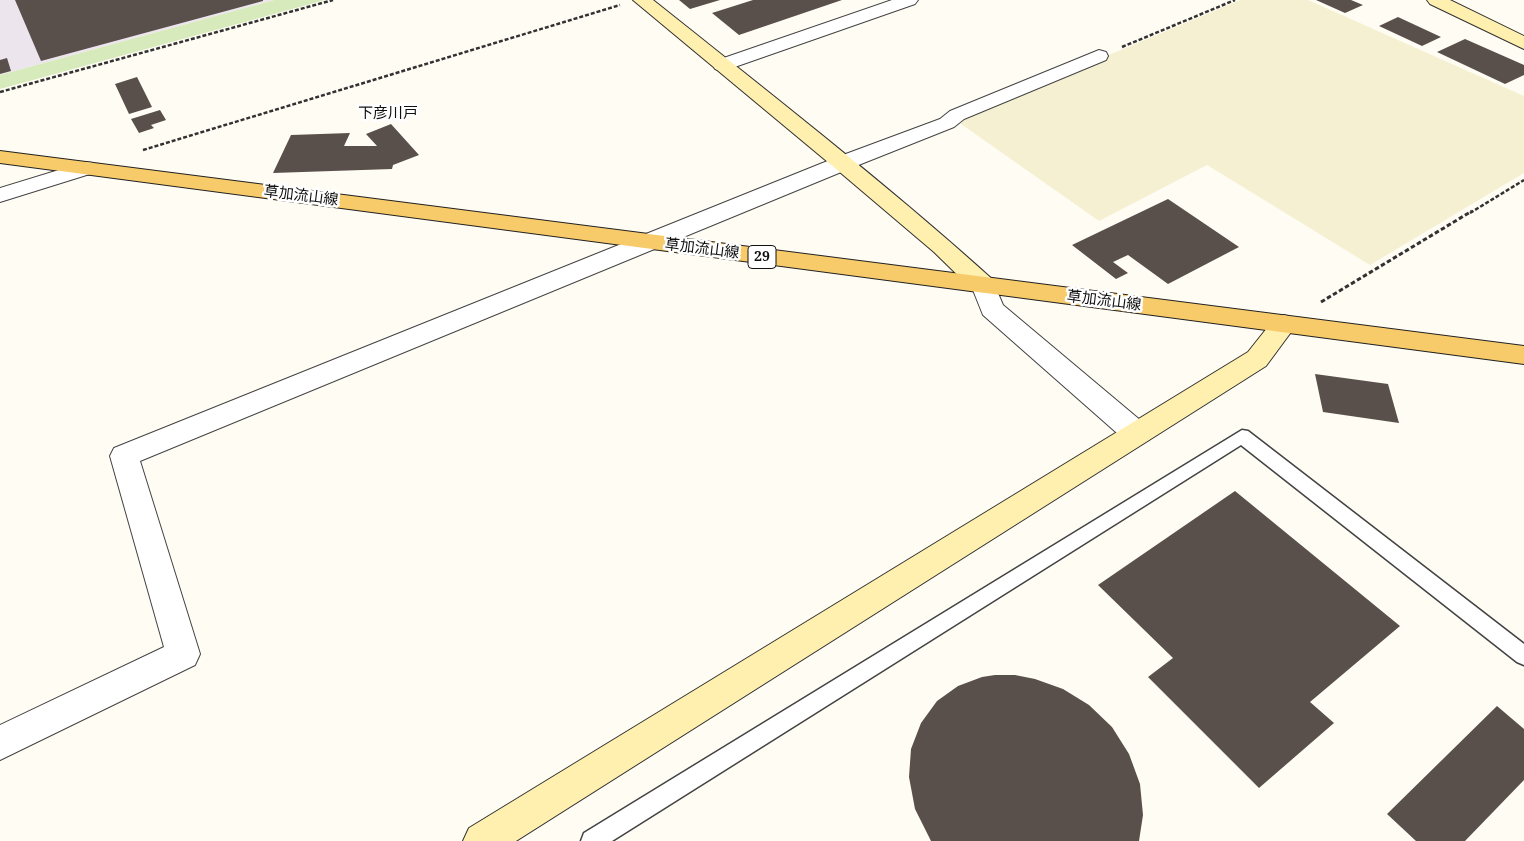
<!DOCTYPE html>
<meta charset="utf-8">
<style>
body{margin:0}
canvas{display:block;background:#fffcf3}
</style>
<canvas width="1524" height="841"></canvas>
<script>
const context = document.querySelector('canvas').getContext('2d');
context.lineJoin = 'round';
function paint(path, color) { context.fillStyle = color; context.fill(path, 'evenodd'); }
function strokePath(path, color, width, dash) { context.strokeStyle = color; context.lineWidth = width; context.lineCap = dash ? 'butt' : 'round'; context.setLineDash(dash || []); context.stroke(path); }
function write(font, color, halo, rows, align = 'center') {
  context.font = font + ' "Noto Serif","Noto Sans JP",serif'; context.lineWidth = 5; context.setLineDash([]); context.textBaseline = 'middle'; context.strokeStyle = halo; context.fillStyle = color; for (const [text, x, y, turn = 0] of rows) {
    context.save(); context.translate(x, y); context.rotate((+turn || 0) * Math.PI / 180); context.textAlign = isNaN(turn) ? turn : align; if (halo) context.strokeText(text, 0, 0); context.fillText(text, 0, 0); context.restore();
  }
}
paint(new Path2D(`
 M 0,0 L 274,0 L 0,75 Z`), '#ede5ee');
paint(new Path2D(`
 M 1240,0 L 1308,0 L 1524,96 L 1524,173 L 1370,265 L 1207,165 L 1099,221 L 961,124 L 966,115 Z`), '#f6f0d3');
paint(new Path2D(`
 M 274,0 L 325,0 L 0,89 L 0,75 Z`), '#d7eabc');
paint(new Path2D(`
 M 15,0 L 263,0 L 263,1 L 41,61 Z
 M 679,0 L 720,0 L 690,9 Z
 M 753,0 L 842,0 L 739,35 L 712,13 Z
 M 1316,0 L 1351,0 L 1363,5 L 1345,13 Z
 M 1398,17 L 1441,37 L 1422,46 L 1379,26 Z
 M 1465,39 L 1524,65 L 1524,75 L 1505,84 L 1437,52 Z
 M 7,58 L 11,71 L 0,74 L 0,60 Z
 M 137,77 L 152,107 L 129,114 L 115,84 Z
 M 160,110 L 166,120 L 151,125 L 154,128 L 139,133 L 131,119 Z
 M 391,124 L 419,155 L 393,165 L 392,169 L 273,173 L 291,135 L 350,133 L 344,146 L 377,146 L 366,134 Z
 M 1168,199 L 1239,247 L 1168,284 L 1128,255 L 1113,262 L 1128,273 L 1116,279 L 1072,245 Z
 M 1315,374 L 1388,384 L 1399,423 L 1323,412 Z
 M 1235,491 L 1400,626 L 1310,702 L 1334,723 L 1259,788 L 1148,677 L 1173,658 L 1098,585 Z
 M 995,675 L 1015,675 L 1035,679 L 1063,689 L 1089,705 L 1112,727 L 1129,754 L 1140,784 L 1143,815 L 1139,841 L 931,841 L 915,809 L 909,777 L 911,749 L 921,723 L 937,701 L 958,686 L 982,677 Z
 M 1497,706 L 1524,729 L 1524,780 L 1465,841 L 1416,841 L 1387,814 Z`), '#59504c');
const lane = new Path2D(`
 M 1242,430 L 1248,431 L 1524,644 L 1524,665 L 1517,662 L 1241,445 L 612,841 L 581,841 L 584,833 Z`);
const street = new Path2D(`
 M 892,0 L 918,0 L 915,4 L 729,69 L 722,71 L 715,69 L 713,65 L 715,61 Z
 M 1099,50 L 1106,52 L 1108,56 L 1106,60 L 964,119 L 954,127 L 851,168 L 140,461 L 200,654 L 195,665 L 0,760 L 0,725 L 164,647 L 110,456 L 114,448 L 835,158 L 940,119 L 950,111 Z
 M 85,162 L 93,163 L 96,168 L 93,173 L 0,202 L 0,188 Z
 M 983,277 L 992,279 L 1003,305 L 1146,425 L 1150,433 L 1146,441 L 1136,444 L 1126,441 L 983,315 L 971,285 L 974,279 Z`);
const secondary = new Path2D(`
 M 633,0 L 653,0 C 767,91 883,181 992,279 L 995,285 L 992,291 L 983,293 L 974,291 L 934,252 L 835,168 Z
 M 1427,0 L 1450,0 L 1524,36 L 1524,49 L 1430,4 Z
 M 1284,315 L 1293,318 L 1297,324 L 1266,366 L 516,841 L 463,841 L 469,828 L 1248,352 L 1275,318 Z`);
const primary = new Path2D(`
 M 0,151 L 1524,346 L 1524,364 L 0,163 Z`);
strokePath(lane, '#434343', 3);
strokePath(street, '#434343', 2);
strokePath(secondary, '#323232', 2);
strokePath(primary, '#212121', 2);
strokePath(new Path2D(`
 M 1122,47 L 1235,0
 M 0,92 L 333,0
 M 143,150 L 620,5
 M 1470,213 L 1524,180`), '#323232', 2.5, [4, 2]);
strokePath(new Path2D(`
 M 1321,302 L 1472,211`), '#323232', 3, [4.5, 2.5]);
paint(lane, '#fff');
paint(street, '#fff');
paint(secondary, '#fff0af');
paint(primary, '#f8cb6a');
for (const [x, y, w] of [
 [762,257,28]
]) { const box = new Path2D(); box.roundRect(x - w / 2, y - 11.5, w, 23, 4); context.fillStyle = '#fff'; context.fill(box); strokePath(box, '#101010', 1); }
write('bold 14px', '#101010', null, [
 ["29",762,257]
]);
write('15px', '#101010', '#fff', [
 ["下彦川戸",388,114]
]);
write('15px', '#101010', '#fff', [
 ["草加流山線",301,196,7],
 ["草加流山線",702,249,7],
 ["草加流山線",1104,301,7]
]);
</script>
